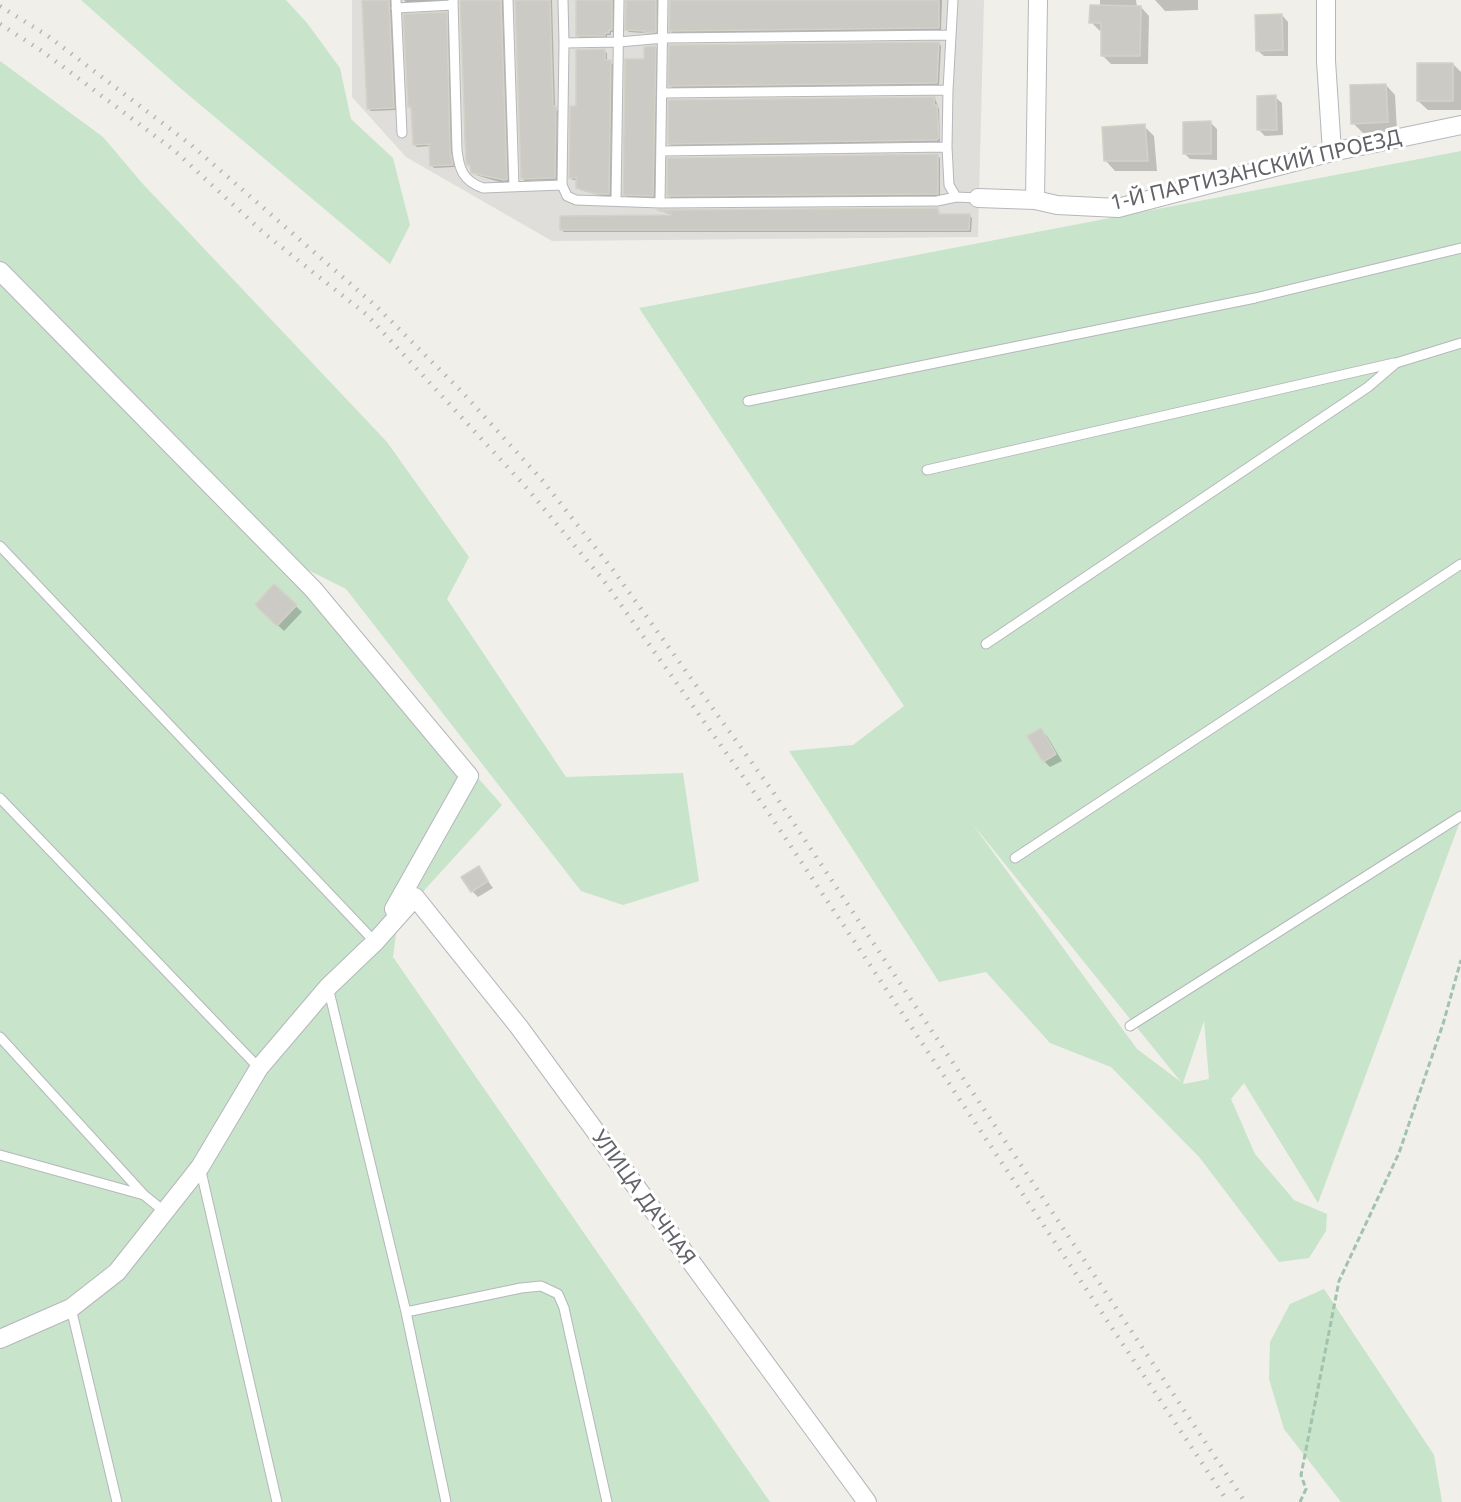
<!DOCTYPE html>
<meta charset="utf-8">
<style>
body{margin:0}
canvas{display:block;background:#f0efe9}
</style>
<canvas width="1461" height="1502"></canvas>
<script>
const context = document.querySelector('canvas').getContext('2d');
context.lineJoin = 'round';
function paint(path, color) { context.fillStyle = color; context.fill(path, 'evenodd'); }
function strokePath(path, color, width, dash) { context.strokeStyle = color; context.lineWidth = width; context.lineCap = dash ? 'butt' : 'round'; context.setLineDash(dash || []); context.stroke(path); }
function write(font, color, halo, rows, align = 'center') {
  context.font = font + ' "Noto Sans",sans-serif'; context.lineWidth = 6; context.setLineDash([]); context.textBaseline = 'middle'; context.strokeStyle = halo; context.fillStyle = color; for (const [text, x, y, turn = 0] of rows) {
    context.save(); context.translate(x, y); context.rotate((+turn || 0) * Math.PI / 180); context.textAlign = isNaN(turn) ? turn : align; if (halo) context.strokeText(text, 0, 0); context.fillText(text, 0, 0); context.restore();
  }
}
paint(new Path2D(`
 M 352,0 L 984,0 L 978,237 L 552,241 L 406,157 L 352,97 Z`), '#dfdeda');
paint(new Path2D(`
 M 81,0 L 286,0 L 307,23 L 340,68 L 351,119 L 393,158 L 410,225 L 390,264 L 179,87 Z
 M 0,61 L 103,137 L 142,183 L 387,442 L 469,557 L 447,599 L 566,777 L 683,773 L 699,881 L 623,905 L 581,891 L 346,589 L 308,570 L 234,503 L 502,805 L 398,919 L 393,957 L 770,1502 L 0,1502 Z
 M 1461,151 L 1461,819 L 1318,1203 L 1244,1083 L 1231,1099 L 1255,1154 L 1294,1200 L 1327,1214 L 1326,1231 L 1309,1258 L 1279,1262 L 1200,1158 L 1111,1067 L 1050,1043 L 986,972 L 939,982 L 789,751 L 853,745 L 904,706 L 639,308 ZM 971,822 L 1181,1082 L 1137,1049 ZM 1204,1021 L 1209,1079 L 1184,1084 L 1183,1083 Z
 M 1324,1289 L 1434,1455 L 1442,1502 L 1341,1502 L 1284,1429 L 1269,1379 L 1270,1342 L 1290,1304 Z`), '#c8e4cb');
paint(new Path2D(`
 M 364,0 L 392,0 L 396,110 L 371,111 L 369,109 Z
 M 404,0 L 450,0 L 407,3 Z
 M 461,0 L 505,0 L 503,3 L 509,182 L 503,183 L 476,175 L 468,164 L 465,149 Z
 M 516,0 L 552,0 L 555,107 L 558,111 L 557,180 L 525,181 L 522,178 Z
 M 577,0 L 617,0 L 614,2 L 614,32 L 611,32 L 611,35 L 607,35 L 607,38 L 580,38 L 577,35 Z
 M 627,0 L 661,0 L 658,2 L 658,34 L 629,32 L 627,30 Z
 M 671,0 L 942,0 L 941,30 L 673,33 L 671,31 Z
 M 1100,0 L 1136,0 L 1137,7 L 1141,7 L 1149,16 L 1148,64 L 1111,64 L 1102,55 L 1103,31 L 1100,31 L 1091,22 L 1100,7 Z
 M 1155,0 L 1198,0 L 1198,10 L 1165,11 Z
 M 446,14 L 449,16 L 452,154 L 455,167 L 434,168 L 432,166 L 431,146 L 417,147 L 414,144 L 412,110 L 409,107 Z
 M 1282,15 L 1288,22 L 1288,56 L 1264,56 L 1257,50 Z
 M 939,43 L 941,46 L 939,85 L 673,88 L 670,86 Z
 M 655,47 L 658,50 L 655,198 L 627,197 L 624,194 Z
 M 604,51 L 607,53 L 607,61 L 613,64 L 611,196 L 601,196 L 580,190 L 577,188 L 577,180 L 573,180 L 570,177 L 578,108 Z
 M 1453,64 L 1461,72 L 1461,110 L 1428,110 L 1418,101 Z
 M 1386,85 L 1395,95 L 1397,131 L 1363,133 L 1353,123 Z
 M 1275,97 L 1282,103 L 1283,135 L 1265,136 L 1258,129 Z
 M 935,98 L 939,109 L 940,142 L 672,146 L 669,144 Z
 M 1211,123 L 1217,129 L 1217,160 L 1190,159 L 1184,153 Z
 M 1144,126 L 1154,136 L 1157,171 L 1115,171 L 1106,161 Z
 M 937,155 L 940,158 L 940,196 L 671,198 L 668,196 Z
 M 938,209 L 940,215 L 969,215 L 972,218 L 971,232 L 564,232 L 561,229 L 676,216 L 660,211 Z
 M 274,586 L 302,612 L 284,631 L 257,605 Z
 M 1041,730 L 1047,736 L 1062,761 L 1050,767 L 1044,761 Z
 M 478,867 L 493,888 L 478,897 L 472,891 Z`), '#0003');
const building = new Path2D(`
 M 362,0 L 389,0 L 394,108 L 367,109 Z
 M 460,0 L 501,0 L 507,179 L 504,180 L 471,173 L 470,165 L 467,165 L 466,161 Z
 M 515,0 L 550,0 L 553,106 L 556,106 L 555,178 L 521,179 Z
 M 576,0 L 612,0 L 612,30 L 609,30 L 609,33 L 605,33 L 605,36 L 576,36 Z
 M 626,0 L 656,0 L 656,32 L 644,33 L 644,31 L 625,30 Z
 M 670,0 L 939,0 L 939,28 L 669,31 Z
 M 1090,5 L 1141,6 L 1140,56 L 1101,56 L 1101,23 L 1089,23 Z
 M 447,12 L 450,150 L 453,165 L 430,166 L 429,144 L 413,145 L 411,107 L 408,107 L 403,14 Z
 M 1282,14 L 1283,50 L 1256,51 L 1255,15 Z
 M 939,42 L 937,83 L 668,86 L 669,45 Z
 M 656,46 L 653,196 L 623,195 L 625,59 L 644,59 L 644,47 Z
 M 605,49 L 605,60 L 611,60 L 609,194 L 597,194 L 576,188 L 576,178 L 569,178 L 570,106 L 576,106 L 576,50 Z
 M 1417,63 L 1453,63 L 1453,101 L 1417,101 Z
 M 1386,84 L 1388,122 L 1351,124 L 1350,85 Z
 M 1276,95 L 1277,130 L 1257,130 L 1257,96 Z
 M 935,97 L 934,105 L 937,105 L 939,138 L 937,140 L 668,144 L 668,100 Z
 M 1211,121 L 1211,154 L 1183,154 L 1183,122 Z
 M 1145,124 L 1148,161 L 1104,161 L 1102,127 Z
 M 938,154 L 938,194 L 936,194 L 667,196 L 667,158 Z
 M 938,208 L 938,214 L 970,214 L 969,230 L 560,230 L 560,216 L 671,215 L 671,213 L 657,210 Z
 M 274,584 L 297,605 L 277,626 L 255,605 Z
 M 1041,728 L 1056,754 L 1043,762 L 1027,736 Z
 M 479,866 L 488,881 L 471,892 L 461,877 Z`);
paint(building, '#cccac5');
strokePath(building, '#d4d2c7', 1.5);
const service = new Path2D(`
 M 396,0 L 402,133
 M 453,0 L 457,150 C 459,169 463,181 483,188 L 562,185
 M 508,0 L 514,186
 M 563,0 L 564,43
 M 663,0 L 660,203 L 937,201 L 956,197 L 978,198
 M 953,0 L 948,90 L 947,147 L 949,185 L 956,197
 M 396,8 L 453,5
 M 662,93 L 948,90
 M 661,151 L 947,147
 M 616,201 L 619,0
 M 660,203 L 576,200 L 567,196 L 562,185 L 564,43 L 619,42 L 664,38 L 951,35
 M 748,401 L 1255,298 L 1461,248
 M 927,470 L 1394,363
 M 0,546 L 375,942
 M 986,644 L 1368,387 L 1396,363 L 1461,343
 M 0,798 L 259,1068
 M 1015,858 L 1461,564
 M 328,987 L 406,1312 L 446,1502
 M 1130,1026 L 1461,816
 M 0,1037 L 144,1195 L 165,1212
 M 0,1155 L 144,1195
 M 200,1167 L 277,1502
 M 71,1308 L 117,1502
 M 406,1312 L 521,1288 L 541,1286 L 558,1294 L 564,1308 L 607,1502`);
const minor = new Path2D(`
 M 1326,0 L 1326,61 L 1332,152
 M 978,198 L 1035,200 L 1057,205 L 1118,208 L 1332,152 L 1461,125
 M 1035,200 L 1038,0
 M 0,271 L 313,589 L 469,776 L 394,909
 M 0,1339 L 71,1308 L 117,1272 L 200,1167 L 259,1068 L 328,987 L 375,942 L 415,897 L 519,1027 L 867,1502`);
strokePath(service, '#b5b7bb', 11);
strokePath(minor, '#b5b7bb', 20);
strokePath(new Path2D(`
 M 1300,1502 L 1306,1489 L 1301,1475 L 1339,1281 L 1399,1153 L 1443,1024 L 1461,960`), '#a1c3ae', 3, [6, 3]);
strokePath(service, '#fff', 9);
strokePath(minor, '#fff', 18);
strokePath(new Path2D(`
 M 0,6 L 48,36 L 190,144 L 377,307 L 463,393 L 542,480 L 613,570 L 773,792 L 1245,1502
 M 0,24 L 42,51 L 175,151 L 265,234 L 367,315 L 525,486 L 604,581 L 766,809 L 1228,1502`), '#b6b6b7', 4.5, [1.5, 8]);
write('21px', '#606267', '#fff', [
 ["1-Й ПАРТИЗАНСКИЙ ПРОЕЗД",1256,171,-13],
 ["УЛИЦА ДАЧНАЯ",643,1198,54]
]);
</script>
